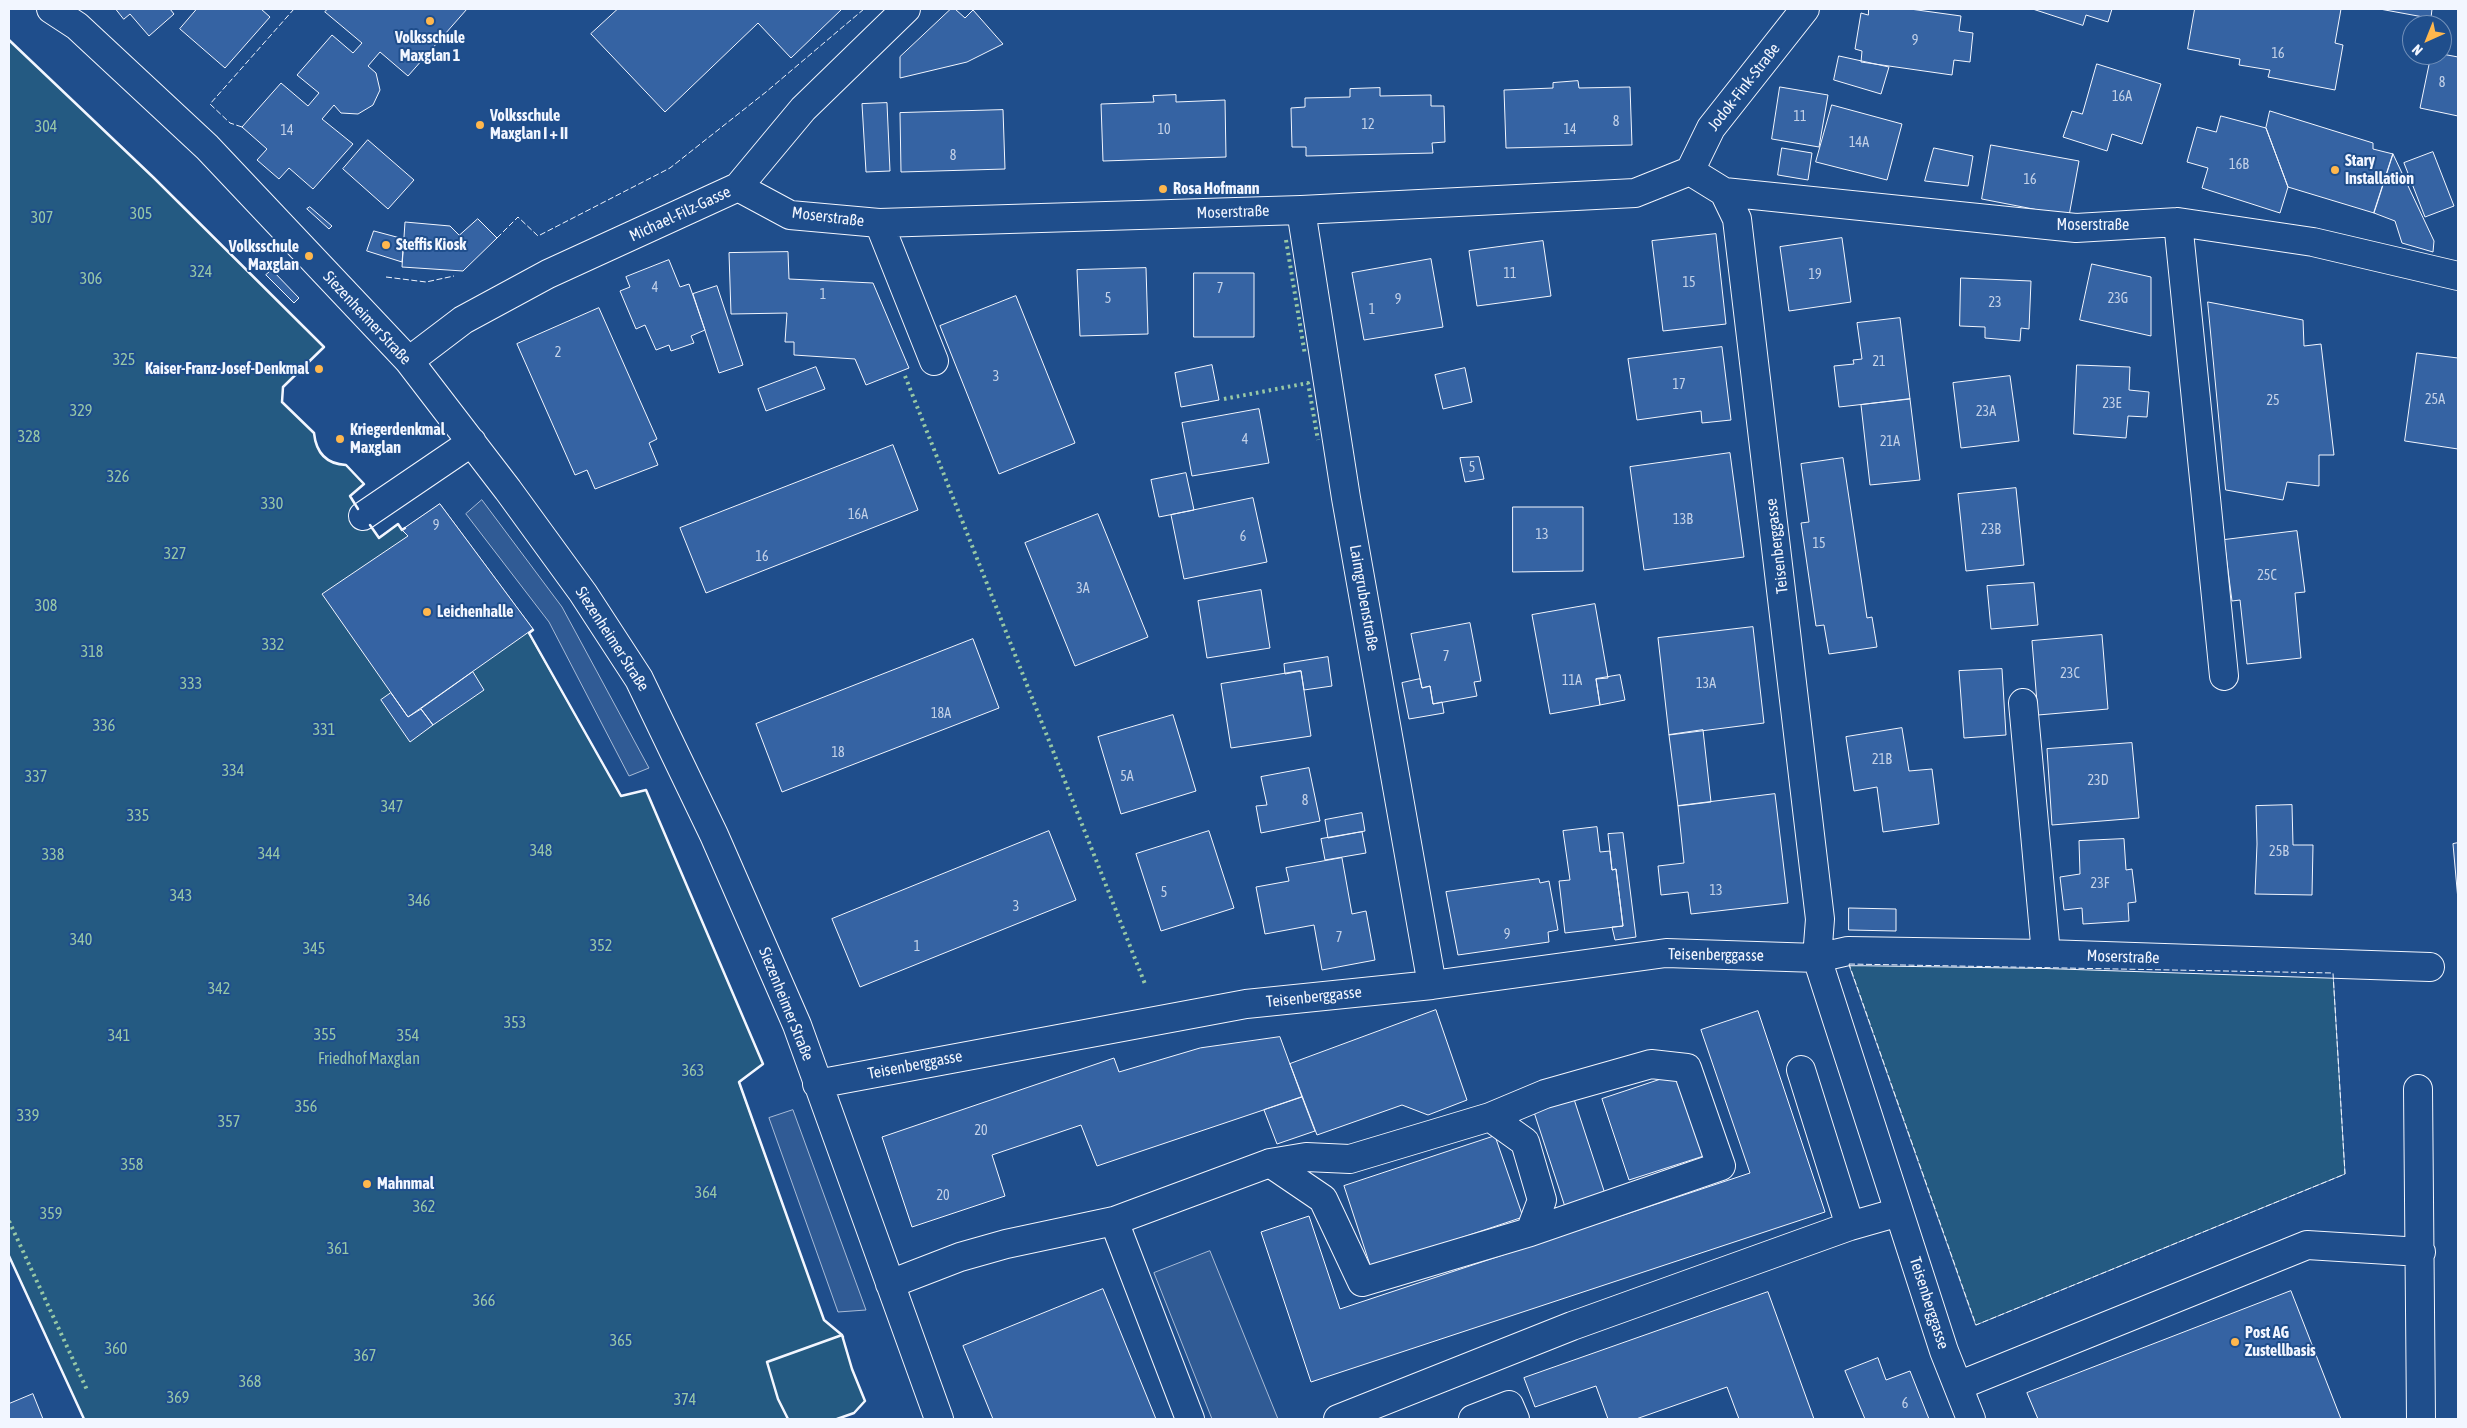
<!DOCTYPE html>
<meta charset="utf-8">
<style>
body{margin:0}
#map{position:relative;width:2467px;height:1428px;overflow:hidden;background:#1f4e8c;font-family:"Asap Condensed",sans-serif}
canvas{display:block}
.frame{position:absolute;inset:0;border:10px solid #f2f6ff;pointer-events:none}
.north{position:absolute;left:2402px;top:15px;width:50px;height:50px;box-sizing:border-box;background:#1f4e8c;border:1px solid #7391ba;border-radius:50%;rotate:224deg;font-size:14px;font-weight:700;line-height:20px;text-align:center;color:#f2f6ff}
.north::after{content:'';display:block;margin:auto;width:18px;height:22px;background:#ffb74d;clip-path:polygon(50% 0,100% 100%,50% 72%,0 100%)}
</style>
<div id="map">
<canvas width="2467" height="1428"></canvas>
<div class="frame"></div>
<div class="north">N</div>
</div>
<script>
const context = document.querySelector('canvas').getContext('2d');
context.lineJoin = 'round';
function paint(path, color) { context.fillStyle = color; context.fill(path, 'evenodd'); }
function strokePath(path, color, width, dash) { context.strokeStyle = color; context.lineWidth = width; context.lineCap = dash ? 'butt' : 'round'; context.setLineDash(dash || []); context.stroke(path); }
function write(font, color, halo, rows, align = 'center') {
  context.font = font + ' "Asap Condensed",sans-serif'; context.lineWidth = 4; context.setLineDash([]); context.textBaseline = 'middle'; context.strokeStyle = halo; context.fillStyle = color; for (const [text, x, y, turn = 0] of rows) {
    context.save(); context.translate(x, y); context.rotate((+turn || 0) * Math.PI / 180); context.textAlign = isNaN(turn) ? turn : align; if (halo) context.strokeText(text, 0, 0); context.fillText(text, 0, 0); context.restore();
  }
}
const green = new Path2D(`
 M 9,40 L 154,178 L 324,347 L 283,387 L 282,402 L 314,433 C 316,452 326,463 346,465 L 364,484 L 350,496 L 379,537 L 398,524 L 402,530 L 440,504 L 533,629 L 529,634 L 621,796 L 646,790 L 763,1064 L 739,1083 L 824,1320 L 842,1335 L 852,1369 L 865,1401 L 854,1413 L 837,1419 L 84,1419 L 9,1256 Z
 M 1849,964 L 2333,973 L 2345,1174 L 1976,1325 Z`);
paint(green, '#245a82');
strokePath(green, '#a8bbd7', 1);
const parking = new Path2D(`
 M 482,500 L 562,607 L 649,768 L 629,776 L 549,622 L 466,514 Z
 M 793,1110 L 866,1310 L 838,1312 L 769,1118 Z
 M 1210,1251 L 1278,1419 L 1212,1419 L 1154,1273 Z`);
paint(parking, '#305b95');
strokePath(parking, '#a8bbd7', 1);
const building = new Path2D(`
 M 116,9 L 170,9 L 174,14 L 149,36 L 130,14 L 124,19 Z
 M 197,9 L 261,9 L 270,17 L 225,68 L 180,29 Z
 M 328,9 L 467,9 L 408,76 L 380,52 L 368,66 L 376,73 L 380,90 L 373,105 L 358,114 L 341,113 L 334,105 L 322,119 L 353,144 L 313,189 L 289,168 L 279,179 L 257,160 L 267,149 L 242,127 L 281,83 L 308,106 L 319,93 L 297,75 L 332,35 L 353,53 L 362,43 L 325,12 Z
 M 618,9 L 842,9 L 791,58 L 758,23 L 665,112 L 591,34 Z
 M 951,9 L 955,9 L 965,18 L 973,10 L 1003,44 L 967,62 L 900,78 L 900,57 Z
 M 1869,9 L 1910,9 L 1961,16 L 1959,31 L 1973,33 L 1970,62 L 1954,60 L 1952,75 L 1861,62 L 1862,51 L 1855,49 L 1861,13 L 1868,15 Z
 M 2033,9 L 2112,9 L 2108,22 L 2086,15 L 2083,25 Z
 M 2195,9 L 2341,9 L 2335,43 L 2343,45 L 2335,90 L 2268,77 L 2270,70 L 2239,65 L 2240,59 L 2188,49 Z
 M 2380,9 L 2432,9 L 2431,18 Z
 M 2442,54 L 2458,57 L 2458,116 L 2420,108 L 2431,55 Z
 M 1839,56 L 1889,67 L 1881,94 L 1834,80 Z
 M 2097,64 L 2161,84 L 2142,144 L 2112,134 L 2107,151 L 2063,137 L 2072,111 L 2082,114 Z
 M 1578,81 L 1579,88 L 1630,87 L 1632,145 L 1506,148 L 1504,90 L 1553,88 L 1553,83 Z
 M 1780,87 L 1828,95 L 1819,147 L 1772,139 Z
 M 1380,88 L 1380,96 L 1431,95 L 1431,106 L 1444,106 L 1445,142 L 1432,143 L 1433,153 L 1306,156 L 1306,147 L 1292,147 L 1291,108 L 1305,107 L 1305,98 L 1350,97 L 1350,89 Z
 M 1176,95 L 1176,102 L 1225,100 L 1226,157 L 1103,161 L 1101,104 L 1154,102 L 1153,96 Z
 M 887,103 L 890,171 L 866,172 L 862,104 Z
 M 1832,105 L 1902,124 L 1887,180 L 1816,162 Z
 M 1003,110 L 1005,169 L 901,172 L 900,113 Z
 M 2270,111 L 2373,143 L 2373,149 L 2393,154 L 2374,213 L 2288,187 L 2266,128 Z
 M 2221,116 L 2266,128 L 2288,187 L 2280,213 L 2202,188 L 2208,168 L 2187,162 L 2197,127 L 2216,132 Z
 M 368,140 L 414,180 L 388,209 L 343,169 Z
 M 1991,145 L 2079,161 L 2069,216 L 1982,199 Z
 M 1782,148 L 1812,153 L 1808,180 L 1778,175 Z
 M 1934,148 L 1973,156 L 1968,186 L 1925,181 Z
 M 2433,152 L 2454,206 L 2425,217 L 2404,163 Z
 M 2393,154 L 2434,241 L 2433,252 L 2402,243 L 2395,221 L 2374,213 Z
 M 310,207 L 332,226 L 329,229 L 307,209 Z
 M 478,219 L 497,238 L 463,271 L 402,267 L 405,222 L 450,226 L 459,235 Z
 M 374,231 L 404,239 L 402,262 L 367,251 Z
 M 1716,234 L 1726,324 L 1663,331 L 1652,241 Z
 M 1842,238 L 1851,302 L 1789,311 L 1780,247 Z
 M 1543,241 L 1551,296 L 1477,306 L 1469,251 Z
 M 788,252 L 789,279 L 873,283 L 909,368 L 866,385 L 855,359 L 794,355 L 794,342 L 785,342 L 787,313 L 731,314 L 729,253 Z
 M 1431,259 L 1443,327 L 1364,340 L 1352,273 Z
 M 669,260 L 680,287 L 689,284 L 705,330 L 691,336 L 694,343 L 671,351 L 669,345 L 656,350 L 645,325 L 636,329 L 620,291 L 630,287 L 626,277 Z
 M 2092,264 L 2151,277 L 2151,336 L 2080,320 Z
 M 1146,268 L 1148,334 L 1080,336 L 1077,270 Z
 M 272,270 L 299,298 L 294,303 L 266,275 Z
 M 1194,273 L 1254,273 L 1254,337 L 1194,337 Z
 M 1961,278 L 2031,281 L 2029,329 L 2021,328 L 2020,341 L 1985,338 L 1985,327 L 1960,326 Z
 M 717,286 L 743,365 L 719,373 L 693,294 Z
 M 1016,296 L 1075,443 L 999,474 L 940,326 Z
 M 2208,302 L 2303,320 L 2304,346 L 2321,344 L 2334,455 L 2319,455 L 2319,486 L 2287,482 L 2283,500 L 2226,490 Z
 M 599,308 L 657,439 L 649,443 L 658,465 L 595,489 L 587,470 L 575,475 L 517,344 Z
 M 1900,318 L 1910,399 L 1839,407 L 1834,366 L 1854,364 L 1853,360 L 1862,359 L 1857,323 Z
 M 1722,347 L 1731,420 L 1702,423 L 1701,411 L 1637,420 L 1628,359 Z
 M 2417,353 L 2458,358 L 2458,449 L 2405,441 Z
 M 1212,365 L 1219,400 L 1181,407 L 1175,373 Z
 M 2077,365 L 2130,367 L 2129,390 L 2149,392 L 2147,417 L 2128,416 L 2126,438 L 2074,434 Z
 M 816,367 L 825,389 L 766,411 L 758,389 Z
 M 1465,368 L 1472,402 L 1443,409 L 1435,375 Z
 M 2010,376 L 2019,441 L 1961,448 L 1953,383 Z
 M 1910,399 L 1920,480 L 1870,485 L 1861,405 Z
 M 1259,409 L 1269,463 L 1192,476 L 1182,423 Z
 M 893,445 L 918,510 L 706,593 L 680,528 Z
 M 1730,453 L 1744,557 L 1644,570 L 1630,467 Z
 M 1479,457 L 1484,479 L 1465,482 L 1460,458 Z
 M 1843,458 L 1867,618 L 1872,617 L 1877,647 L 1829,654 L 1824,625 L 1816,626 L 1801,523 L 1809,522 L 1801,464 Z
 M 1186,473 L 1194,510 L 1159,517 L 1151,480 Z
 M 2016,488 L 2024,565 L 1966,571 L 1958,494 Z
 M 1253,498 L 1267,562 L 1184,579 L 1171,515 Z
 M 440,504 L 533,629 L 408,717 L 322,594 L 408,536 L 402,530 Z
 M 1513,507 L 1583,507 L 1583,571 L 1513,572 Z
 M 1098,514 L 1148,637 L 1075,666 L 1025,543 Z
 M 2297,531 L 2305,592 L 2295,593 L 2301,658 L 2247,664 L 2240,600 L 2232,601 L 2224,540 Z
 M 2034,583 L 2038,625 L 1991,629 L 1987,586 Z
 M 1261,590 L 1270,648 L 1207,658 L 1198,601 Z
 M 1595,604 L 1608,678 L 1596,679 L 1600,705 L 1550,714 L 1532,615 Z
 M 1470,623 L 1481,681 L 1474,682 L 1477,696 L 1433,704 L 1430,686 L 1422,688 L 1411,634 Z
 M 1753,627 L 1764,723 L 1669,735 L 1658,638 Z
 M 2102,635 L 2108,709 L 2038,715 L 2032,641 Z
 M 973,639 L 999,708 L 782,792 L 756,724 Z
 M 1328,657 L 1332,686 L 1304,690 L 1301,671 L 1285,674 L 1284,664 Z
 M 2002,669 L 2006,735 L 1964,738 L 1959,671 Z
 M 1301,671 L 1311,736 L 1231,748 L 1221,684 Z
 M 473,672 L 484,690 L 433,725 L 421,709 Z
 M 1620,675 L 1625,700 L 1600,705 L 1596,679 Z
 M 1420,679 L 1422,688 L 1430,686 L 1433,704 L 1442,702 L 1444,713 L 1409,719 L 1402,683 Z
 M 391,693 L 408,717 L 421,709 L 433,725 L 410,742 L 381,700 Z
 M 1173,715 L 1196,791 L 1121,814 L 1098,737 Z
 M 1902,728 L 1909,771 L 1932,769 L 1939,824 L 1883,832 L 1877,787 L 1854,791 L 1846,737 Z
 M 1703,730 L 1711,802 L 1678,806 L 1669,735 Z
 M 2132,743 L 2139,818 L 2052,825 L 2047,749 Z
 M 1309,768 L 1320,821 L 1261,833 L 1256,806 L 1267,805 L 1261,777 Z
 M 1775,794 L 1788,903 L 1691,914 L 1688,892 L 1661,895 L 1658,866 L 1684,863 L 1678,806 Z
 M 2292,805 L 2293,845 L 2313,845 L 2312,895 L 2255,894 L 2257,844 L 2256,806 Z
 M 1362,813 L 1365,831 L 1328,838 L 1325,820 Z
 M 1597,827 L 1600,852 L 1610,851 L 1612,870 L 1616,869 L 1623,926 L 1565,933 L 1559,881 L 1570,880 L 1563,831 Z
 M 1049,831 L 1076,900 L 860,987 L 832,919 Z
 M 1209,831 L 1234,908 L 1161,931 L 1136,854 Z
 M 1362,832 L 1366,853 L 1325,860 L 1321,839 Z
 M 1623,833 L 1636,937 L 1615,940 L 1612,927 L 1623,926 L 1616,869 L 1612,870 L 1608,834 Z
 M 2124,839 L 2126,870 L 2132,869 L 2136,902 L 2128,903 L 2129,921 L 2083,924 L 2082,908 L 2064,910 L 2060,877 L 2080,874 L 2079,841 Z
 M 2458,843 L 2458,900 L 2453,844 Z
 M 1342,858 L 1352,914 L 1366,911 L 1375,960 L 1322,970 L 1314,925 L 1265,934 L 1256,887 L 1289,881 L 1286,868 Z
 M 1539,879 L 1540,883 L 1549,881 L 1558,930 L 1548,932 L 1549,942 L 1458,955 L 1446,892 Z
 M 1849,908 L 1896,909 L 1896,931 L 1849,930 Z
 M 1436,1010 L 1467,1100 L 1428,1115 L 1402,1105 L 1317,1135 L 1290,1064 Z
 M 1758,1011 L 1825,1212 L 1311,1382 L 1261,1232 L 1309,1216 L 1340,1309 L 1750,1173 L 1701,1030 Z
 M 1280,1037 L 1302,1097 L 1097,1166 L 1081,1125 L 992,1155 L 1005,1196 L 912,1227 L 882,1137 L 1114,1058 L 1119,1072 L 1200,1048 Z
 M 1683,1072 L 1710,1154 L 1629,1180 L 1602,1099 Z
 M 1571,1090 L 1608,1203 L 1568,1216 L 1531,1103 Z
 M 1302,1097 L 1315,1131 L 1277,1144 L 1264,1110 Z
 M 1495,1136 L 1523,1217 L 1371,1268 L 1344,1186 Z
 M 1103,1289 L 1156,1419 L 993,1419 L 963,1346 Z
 M 2291,1291 L 2341,1419 L 2038,1419 L 2027,1393 Z
 M 1768,1292 L 1814,1419 L 1739,1419 L 1727,1387 L 1636,1419 L 1608,1419 L 1596,1386 L 1535,1407 L 1524,1378 Z
 M 1878,1358 L 1886,1380 L 1910,1371 L 1929,1419 L 1865,1419 L 1845,1371 Z
 M 33,1394 L 43,1419 L 9,1419 L 9,1404 Z`);
paint(building, '#3563a3');
strokePath(building, '#f2f6ff', 1);
const minor = new Path2D(`
 M 51,9 L 77,26 L 207,147 L 409,361 L 508,490 L 583,593 L 639,679 L 714,835 L 797,1025 L 939,1419
 M 1690,171 L 1711,128 L 1805,9
 M 738,187 L 790,215 L 879,223 L 1301,210 L 1635,193 L 1690,171 L 1724,192 L 2076,228 L 2178,222 L 2313,242 L 2458,276
 M 1724,192 L 1737,219 L 1820,919 L 1817,958 L 1944,1351 L 1971,1419
 M 1301,210 L 1346,498 L 1432,985
 M 2178,222 L 2224,676
 M 879,223 L 934,361
 M 409,361 L 463,320 L 548,274 L 738,187 L 803,109 L 906,9
 M 363,516 L 472,442
 M 2023,703 L 2046,954
 M 817,1084 L 1246,1004 L 1432,985 L 1666,953 L 1817,958 L 1848,951 L 2046,954 L 2430,967
 M 2418,1089 L 2421,1419
 M 1490,1117 L 1525,1142 L 1542,1200 L 1530,1232
 M 1114,1221 L 1190,1419
 M 1850,1226 L 1899,1212
 M 890,1284 L 960,1257 L 1006,1244 L 1114,1221 L 1270,1163 L 1306,1157 L 1350,1159 L 1490,1117 L 1545,1094 L 1651,1064 L 1687,1068 L 1721,1166 L 1530,1232 L 1362,1282 L 1323,1199 L 1270,1163
 M 1958,1386 L 2307,1245 L 2421,1252
 M 1338,1419 L 1572,1326 L 1850,1226 L 1801,1070
 M 1473,1419 L 1509,1405 L 1515,1419`);
strokePath(minor, '#f2f6ff', 30);
strokePath(minor, '#1f4e8c', 28);
strokePath(new Path2D(`
 M 1286,240 L 1305,355
 M 905,376 L 1145,984
 M 1224,399 L 1308,383 L 1318,440
 M 9,1221 L 88,1392`), '#97c8a6', 4, [2.5, 4]);
strokePath(new Path2D(`
 M 242,127 L 230,123 L 210,104 L 294,9
 M 497,238 L 518,217 L 538,236 L 670,168 L 766,92 L 864,9
 M 386,277 L 426,282 L 454,276
 M 1849,964 L 2333,973 L 2345,1174 L 1976,1325 Z`), '#f2f6ff', 1, [6, 2.5]);
strokePath(new Path2D(`
 M 9,40 L 154,178 L 324,347 L 283,387 L 282,402 L 314,433 C 316,452 326,464 346,465 L 364,484 L 350,496 L 358,509
 M 370,525 L 379,538 L 398,524 L 402,530 L 405,528
 M 533,630 L 529,633 L 621,796 L 646,790 L 763,1064 L 739,1082 L 824,1320 L 842,1335 L 852,1369 L 865,1401 L 854,1413 L 837,1419
 M 9,1256 L 84,1419
 M 788,1419 L 778,1399 L 767,1362 L 842,1335 L 843,1337`), '#f2f6ff', 2.5);
for (const [x, y, r, color] of [
 [430,21,5,"#ffb74d"],
 [480,125,5,"#ffb74d"],
 [2335,170,5,"#ffb74d"],
 [1163,189,5,"#ffb74d"],
 [386,245,5,"#ffb74d"],
 [309,256,5,"#ffb74d"],
 [319,369,5,"#ffb74d"],
 [340,439,5,"#ffb74d"],
 [427,612,5,"#ffb74d"],
 [367,1184,5,"#ffb74d"],
 [2235,1342,5,"#ffb74d"]
]) { const dot = new Path2D(); dot.arc(x, y, r, 0, 2 * Math.PI); context.fillStyle = color; context.fill(dot); strokePath(dot, '#1f4e8c', 2); }
write('14px', '#c3d1e8', null, [
 ["9",1915,41],
 ["16",2278,54],
 ["8",2442,83],
 ["16A",2122,97],
 ["11",1800,117],
 ["8",1616,122],
 ["12",1368,125],
 ["10",1164,130],
 ["14",1570,130],
 ["14",287,131],
 ["14A",1859,143],
 ["8",953,156],
 ["16B",2239,165],
 ["16",2030,180],
 ["11",1510,274],
 ["19",1815,275],
 ["15",1689,283],
 ["4",655,288],
 ["7",1220,289],
 ["1",823,295],
 ["5",1108,299],
 ["23G",2118,299],
 ["9",1398,300],
 ["23",1995,303],
 ["1",1372,310],
 ["2",558,353],
 ["21",1879,362],
 ["3",996,377],
 ["17",1679,385],
 ["25A",2435,400],
 ["25",2273,401],
 ["23E",2112,404],
 ["23A",1986,412],
 ["4",1245,440],
 ["21A",1890,442],
 ["5",1472,468],
 ["16A",858,515],
 ["13B",1683,520],
 ["9",436,526],
 ["23B",1991,530],
 ["13",1542,535],
 ["6",1243,537],
 ["15",1819,544],
 ["16",762,557],
 ["25C",2267,576],
 ["3A",1083,589],
 ["7",1446,657],
 ["23C",2070,674],
 ["11A",1572,681],
 ["13A",1706,684],
 ["18A",941,714],
 ["18",838,753],
 ["21B",1882,760],
 ["5A",1127,777],
 ["23D",2098,781],
 ["8",1305,801],
 ["25B",2279,852],
 ["23F",2100,884],
 ["13",1716,891],
 ["5",1164,893],
 ["3",1016,907],
 ["9",1507,935],
 ["7",1339,938],
 ["1",917,947],
 ["20",981,1131],
 ["20",943,1196],
 ["6",1905,1404]
]);
write('bold 16px', '#f2f6ff', '#1f4e8c', [
 ["Volksschule",430,38,"center"],
 ["Maxglan 1",430,56,"center"],
 ["Volksschule",490,116],
 ["Maxglan I + II",490,134],
 ["Stary",2345,161],
 ["Installation",2345,179],
 ["Rosa Hofmann",1173,189],
 ["Steffis Kiosk",396,245],
 ["Volksschule",299,247,"right"],
 ["Maxglan",299,265,"right"],
 ["Kaiser-Franz-Josef-Denkmal",309,369,"right"],
 ["Kriegerdenkmal",350,430],
 ["Maxglan",350,448],
 ["Leichenhalle",437,612],
 ["Mahnmal",377,1184],
 ["Post AG",2245,1333],
 ["Zustellbasis",2245,1351]
], 'left');
write('16px', '#f2f6ff', '#1f4e8c', [
 ["Jodok-Fink-Straße",1744,87,-52],
 ["Moserstraße",1233,212,-2],
 ["Michael-Filz-Gasse",680,214,-25],
 ["Moserstraße",828,217,7],
 ["Moserstraße",2093,225],
 ["Siezenheimer Straße",367,318,47],
 ["Teisenberggasse",1777,546,-97],
 ["Laimgrubenstraße",1364,598,80],
 ["Siezenheimer Straße",612,639,57],
 ["Teisenberggasse",1716,955,1],
 ["Moserstraße",2123,957,2],
 ["Teisenberggasse",1314,997,-6],
 ["Siezenheimer Straße",786,1004,68],
 ["Teisenberggasse",915,1065,-11],
 ["Teisenberggasse",1929,1303,72]
]);
write('16px', '#97c8a6', '#1f4e8c', [
 ["304",46,127],
 ["305",141,214],
 ["307",42,218],
 ["324",201,272],
 ["306",91,279],
 ["325",124,360],
 ["329",81,411],
 ["328",29,437],
 ["326",118,477],
 ["330",272,504],
 ["327",175,554],
 ["308",46,606],
 ["332",273,645],
 ["318",92,652],
 ["333",191,684],
 ["336",104,726],
 ["331",324,730],
 ["334",233,771],
 ["337",36,777],
 ["347",392,807],
 ["335",138,816],
 ["348",541,851],
 ["344",269,854],
 ["338",53,855],
 ["343",181,896],
 ["346",419,901],
 ["340",81,940],
 ["352",601,946],
 ["345",314,949],
 ["342",219,989],
 ["353",515,1023],
 ["355",325,1035],
 ["341",119,1036],
 ["354",408,1036],
 ["Friedhof Maxglan",369,1059],
 ["363",693,1071],
 ["356",306,1107],
 ["339",28,1116],
 ["357",229,1122],
 ["358",132,1165],
 ["364",706,1193],
 ["362",424,1207],
 ["359",51,1214],
 ["361",338,1249],
 ["366",484,1301],
 ["365",621,1341],
 ["360",116,1349],
 ["367",365,1356],
 ["368",250,1382],
 ["369",178,1398],
 ["374",685,1400]
]);
</script>
